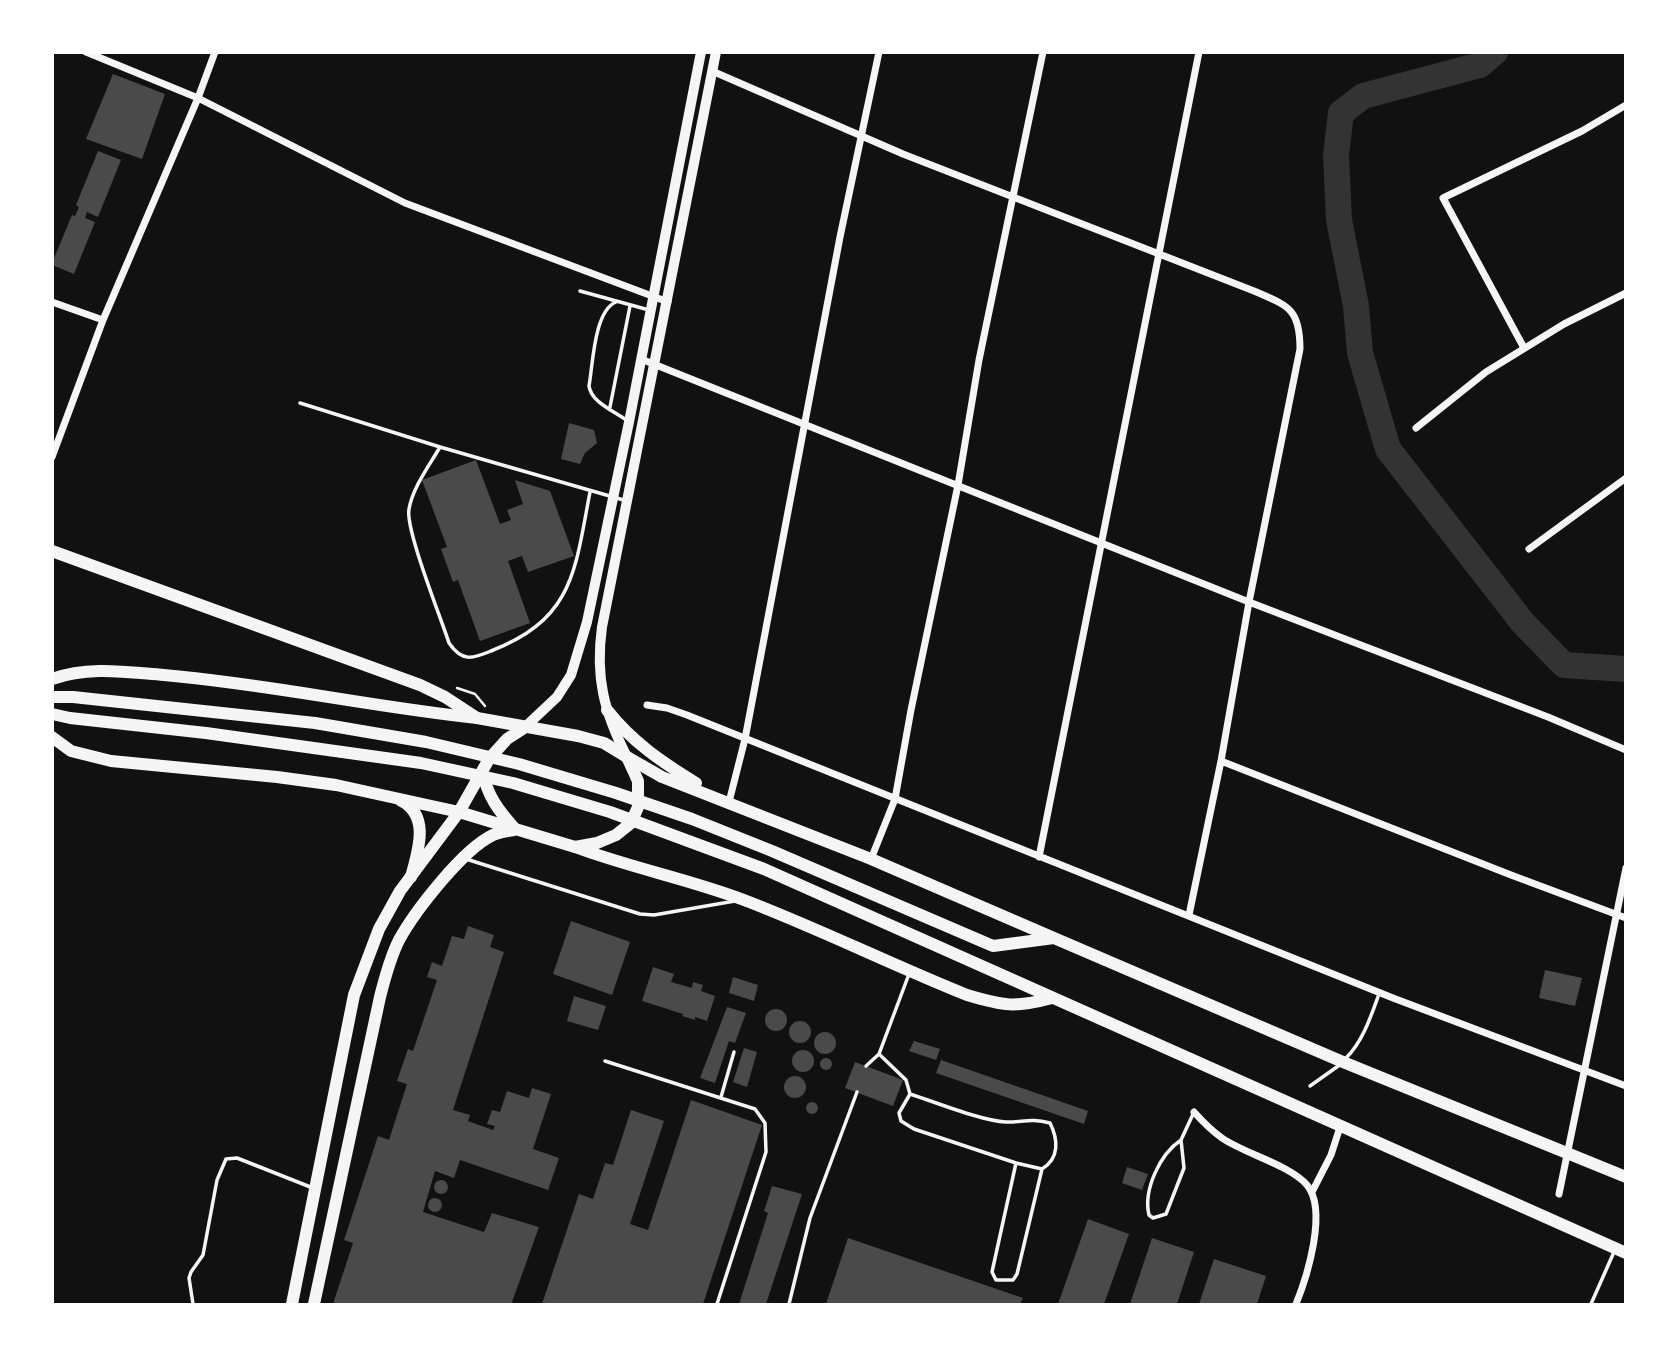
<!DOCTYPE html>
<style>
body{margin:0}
#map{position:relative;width:1678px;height:1357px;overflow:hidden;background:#111;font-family:Roboto,sans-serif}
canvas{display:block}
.frame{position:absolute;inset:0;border:54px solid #fff;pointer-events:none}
</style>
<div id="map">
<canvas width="1678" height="1357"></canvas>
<div class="frame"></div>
</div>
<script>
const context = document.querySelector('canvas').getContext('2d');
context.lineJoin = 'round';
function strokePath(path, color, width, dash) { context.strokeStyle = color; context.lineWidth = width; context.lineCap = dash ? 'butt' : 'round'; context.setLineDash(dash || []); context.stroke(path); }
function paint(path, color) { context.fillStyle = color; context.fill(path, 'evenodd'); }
strokePath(new Path2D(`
 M 1495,52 L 1480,65 L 1363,96 L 1341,113 L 1336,155 L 1339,220 L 1356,306 L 1360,353 L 1388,449 L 1523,623 L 1564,665 L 1626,669`), '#333', 26);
paint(new Path2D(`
 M 113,74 L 165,94 L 142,159 L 86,139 Z
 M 98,151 L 121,160 L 98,217 L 87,212 L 85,218 L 95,222 L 74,274 L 52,265 L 52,263 L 72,215 L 75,216 L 79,207 L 76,205 Z
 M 569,423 L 594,430 L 597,443 L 585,453 L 580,464 L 561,459 Z
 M 476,460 L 500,524 L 511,520 L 507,510 L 523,504 L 515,480 L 550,491 L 574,556 L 528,572 L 522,556 L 508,561 L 530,623 L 480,641 L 458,580 L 453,582 L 441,549 L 447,547 L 422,480 Z
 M 571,921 L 630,942 L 612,995 L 553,974 Z
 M 468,926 L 494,935 L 490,947 L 504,952 L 453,1110 L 470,1115 L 468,1121 L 493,1130 L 495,1126 L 487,1124 L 492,1110 L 500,1112 L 507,1091 L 529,1098 L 532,1088 L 551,1094 L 533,1149 L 559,1158 L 548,1190 L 460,1160 L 454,1178 L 435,1171 L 423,1212 L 484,1232 L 492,1213 L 539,1227 L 512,1302 L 516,1304 L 333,1304 L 353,1243 L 344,1240 L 378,1136 L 389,1140 L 407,1084 L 397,1081 L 408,1049 L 413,1051 L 437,980 L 427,977 L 432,962 L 442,966 L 452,936 L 464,939 Z
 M 653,967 L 674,974 L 671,982 L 692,988 L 693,982 L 703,985 L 701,991 L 715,996 L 707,1021 L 695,1017 L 695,1020 L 682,1016 L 683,1014 L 642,1001 Z
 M 1545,970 L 1582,978 L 1575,1006 L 1539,998 Z
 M 733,977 L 758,985 L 754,1001 L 729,993 Z
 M 574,996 L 606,1006 L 598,1030 L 567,1021 Z
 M 727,1007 L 746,1013 L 735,1043 L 729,1041 L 715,1083 L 700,1078 Z
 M765 1020a11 11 0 1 1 22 0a11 11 0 1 1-22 0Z
 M789 1032a11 11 0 1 1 22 0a11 11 0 1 1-22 0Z
 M814 1043a11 11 0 1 1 22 0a11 11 0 1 1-22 0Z
 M 914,1041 L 940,1049 L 936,1060 L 909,1051 Z
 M 744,1048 L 757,1052 L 747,1087 L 733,1082 Z
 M792 1061a11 11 0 1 1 22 0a11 11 0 1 1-22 0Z
 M820 1064a6 6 0 1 1 12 0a6 6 0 1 1-12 0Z
 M 941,1060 L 1088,1111 L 1084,1124 L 936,1073 Z
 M 855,1062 L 903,1080 L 893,1106 L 845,1088 Z
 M784 1087a11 11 0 1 1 22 0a11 11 0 1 1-22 0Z
 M 691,1100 L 762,1125 L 703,1304 L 542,1304 L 579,1194 L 593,1199 L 605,1163 L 613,1165 L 631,1110 L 664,1121 L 630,1224 L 648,1230 Z
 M806 1108a6 6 0 1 1 12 0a6 6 0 1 1-12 0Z
 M 1127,1167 L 1148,1174 L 1142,1190 L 1122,1183 Z
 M434 1187a7 7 0 1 1 14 0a7 7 0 1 1-14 0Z
 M 772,1186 L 802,1194 L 766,1304 L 739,1304 L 768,1213 L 764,1211 Z
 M428 1205a7 7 0 1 1 14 0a7 7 0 1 1-14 0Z
 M 1088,1219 L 1129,1234 L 1104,1304 L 1058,1304 Z
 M 848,1238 L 1023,1298 L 1020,1304 L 826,1304 Z
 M 1152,1238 L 1194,1252 L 1177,1304 L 1130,1304 Z
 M 1214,1259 L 1266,1276 L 1257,1304 L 1199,1304 Z`), '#4a4a4a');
strokePath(new Path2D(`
 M 457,688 L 475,694 L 485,706`), '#f5f5f5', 2.5);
strokePath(new Path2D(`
 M 580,291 L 649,310
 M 616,302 C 594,311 593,364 589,386 C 591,402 614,411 626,420
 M 300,403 L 440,447 L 627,501
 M 610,407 L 630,306
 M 440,447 C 429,466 413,487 409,509 C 405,529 441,618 449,643 C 462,662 472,659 491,651 C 574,619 575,570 590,492
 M 466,859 L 640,914 L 654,915 L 735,901
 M 879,1054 L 906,1080 L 910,1094 L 899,1113 L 901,1121 L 914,1129 L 1016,1163 L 1042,1169 C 1060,1158 1058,1139 1050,1123 C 1031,1118 1024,1122 1006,1122 C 982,1121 935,1102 910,1094
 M 1346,1058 C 1363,1041 1371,1016 1379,994
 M 605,1061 L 755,1109 L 765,1123 L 766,1152 L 717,1304
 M 866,1066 L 879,1054 L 909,974
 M 1310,1086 L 1341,1064
 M 721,1097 L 734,1052
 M 1181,1140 C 1160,1154 1143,1190 1149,1215 L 1153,1218 L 1166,1214 L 1184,1168 L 1181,1140 L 1194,1112
 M 1016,1163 L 992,1272 L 996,1280 L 1013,1280 L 1017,1274 L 1042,1169
 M 193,1304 L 189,1278 L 191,1272 L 203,1255 L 217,1180 L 226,1159 L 237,1158 L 313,1188
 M 789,1304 L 810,1218 L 857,1092
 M 1591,1304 L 1614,1252`), '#f5f5f5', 3.5);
strokePath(new Path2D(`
 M 86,52 L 198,98 L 405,203 L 668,302
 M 712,71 L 903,154 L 1254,291 C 1288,306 1300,308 1300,349 L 1249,602 L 1221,761 L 1189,915
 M 52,302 L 103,320
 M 1524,348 L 1443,198 L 1582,131 L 1626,105
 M 641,359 L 1249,602 L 1548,717 L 1626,750
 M 1416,428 L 1486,372 L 1564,324 L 1626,293
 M 52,457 L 103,320 L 198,98 L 215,52
 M 1529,549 L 1626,478
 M 647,705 L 667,708 L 687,715 L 1393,998 L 1626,1086
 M 1221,761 L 1511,875 L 1626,918
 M 729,802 L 745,739 L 840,237 L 879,52
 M 1039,857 L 1199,52
 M 871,859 L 895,799 L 911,710 L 958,485 L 979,360 L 1043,52
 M 1194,1112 C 1203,1122 1212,1131 1222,1138 C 1245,1154 1290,1165 1307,1185 C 1328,1210 1307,1277 1296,1304
 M 1312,1192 L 1331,1155 L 1340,1127
 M 1559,1194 L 1626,868`), '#f5f5f5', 7);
strokePath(new Path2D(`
 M 524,728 L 557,697 L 571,675 L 587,622 L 629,422 L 701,52
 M 627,757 C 604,712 595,677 602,627 L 716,52`), '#f5f5f5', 10);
strokePath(new Path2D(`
 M 52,551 L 420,685 L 445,697 L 477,718 L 578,736 L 604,743 L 627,757 L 638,781 L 638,807 L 631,823 L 616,835 L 597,843 L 575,847 L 459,812
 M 483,772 C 487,796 499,811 515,829
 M 292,1304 L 354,995 L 379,929 L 400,891 L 459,812 L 489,759 L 507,739 L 524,728
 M 314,1304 L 380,997 C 385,977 390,958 399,940 C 415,911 463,849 493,835 C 500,832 507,831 514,830`), '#f5f5f5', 12);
strokePath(new Path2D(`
 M 52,679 C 89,666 125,672 164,675 C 269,684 372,707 477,718
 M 52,697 L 73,697 L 315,723 L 426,742 L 519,764 L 616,793 L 692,819 L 772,851 L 993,946 L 1054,938 L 1343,1062 L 1626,1177
 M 607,710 C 632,742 662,762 696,783
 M 52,714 L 70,718 L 206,733 L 421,763 L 513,783 L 610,812 L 764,869 L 1626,1253
 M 52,737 L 71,751 L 111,761 L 277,777 L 336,785 L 459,812
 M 627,757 L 662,777 L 871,859 L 1054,938
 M 400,800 C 431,815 418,851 411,877
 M 575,847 C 631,868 689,879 744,900 C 820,929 892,965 967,995 C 1004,1006 1015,1008 1052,998`), '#f5f5f5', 12);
</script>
